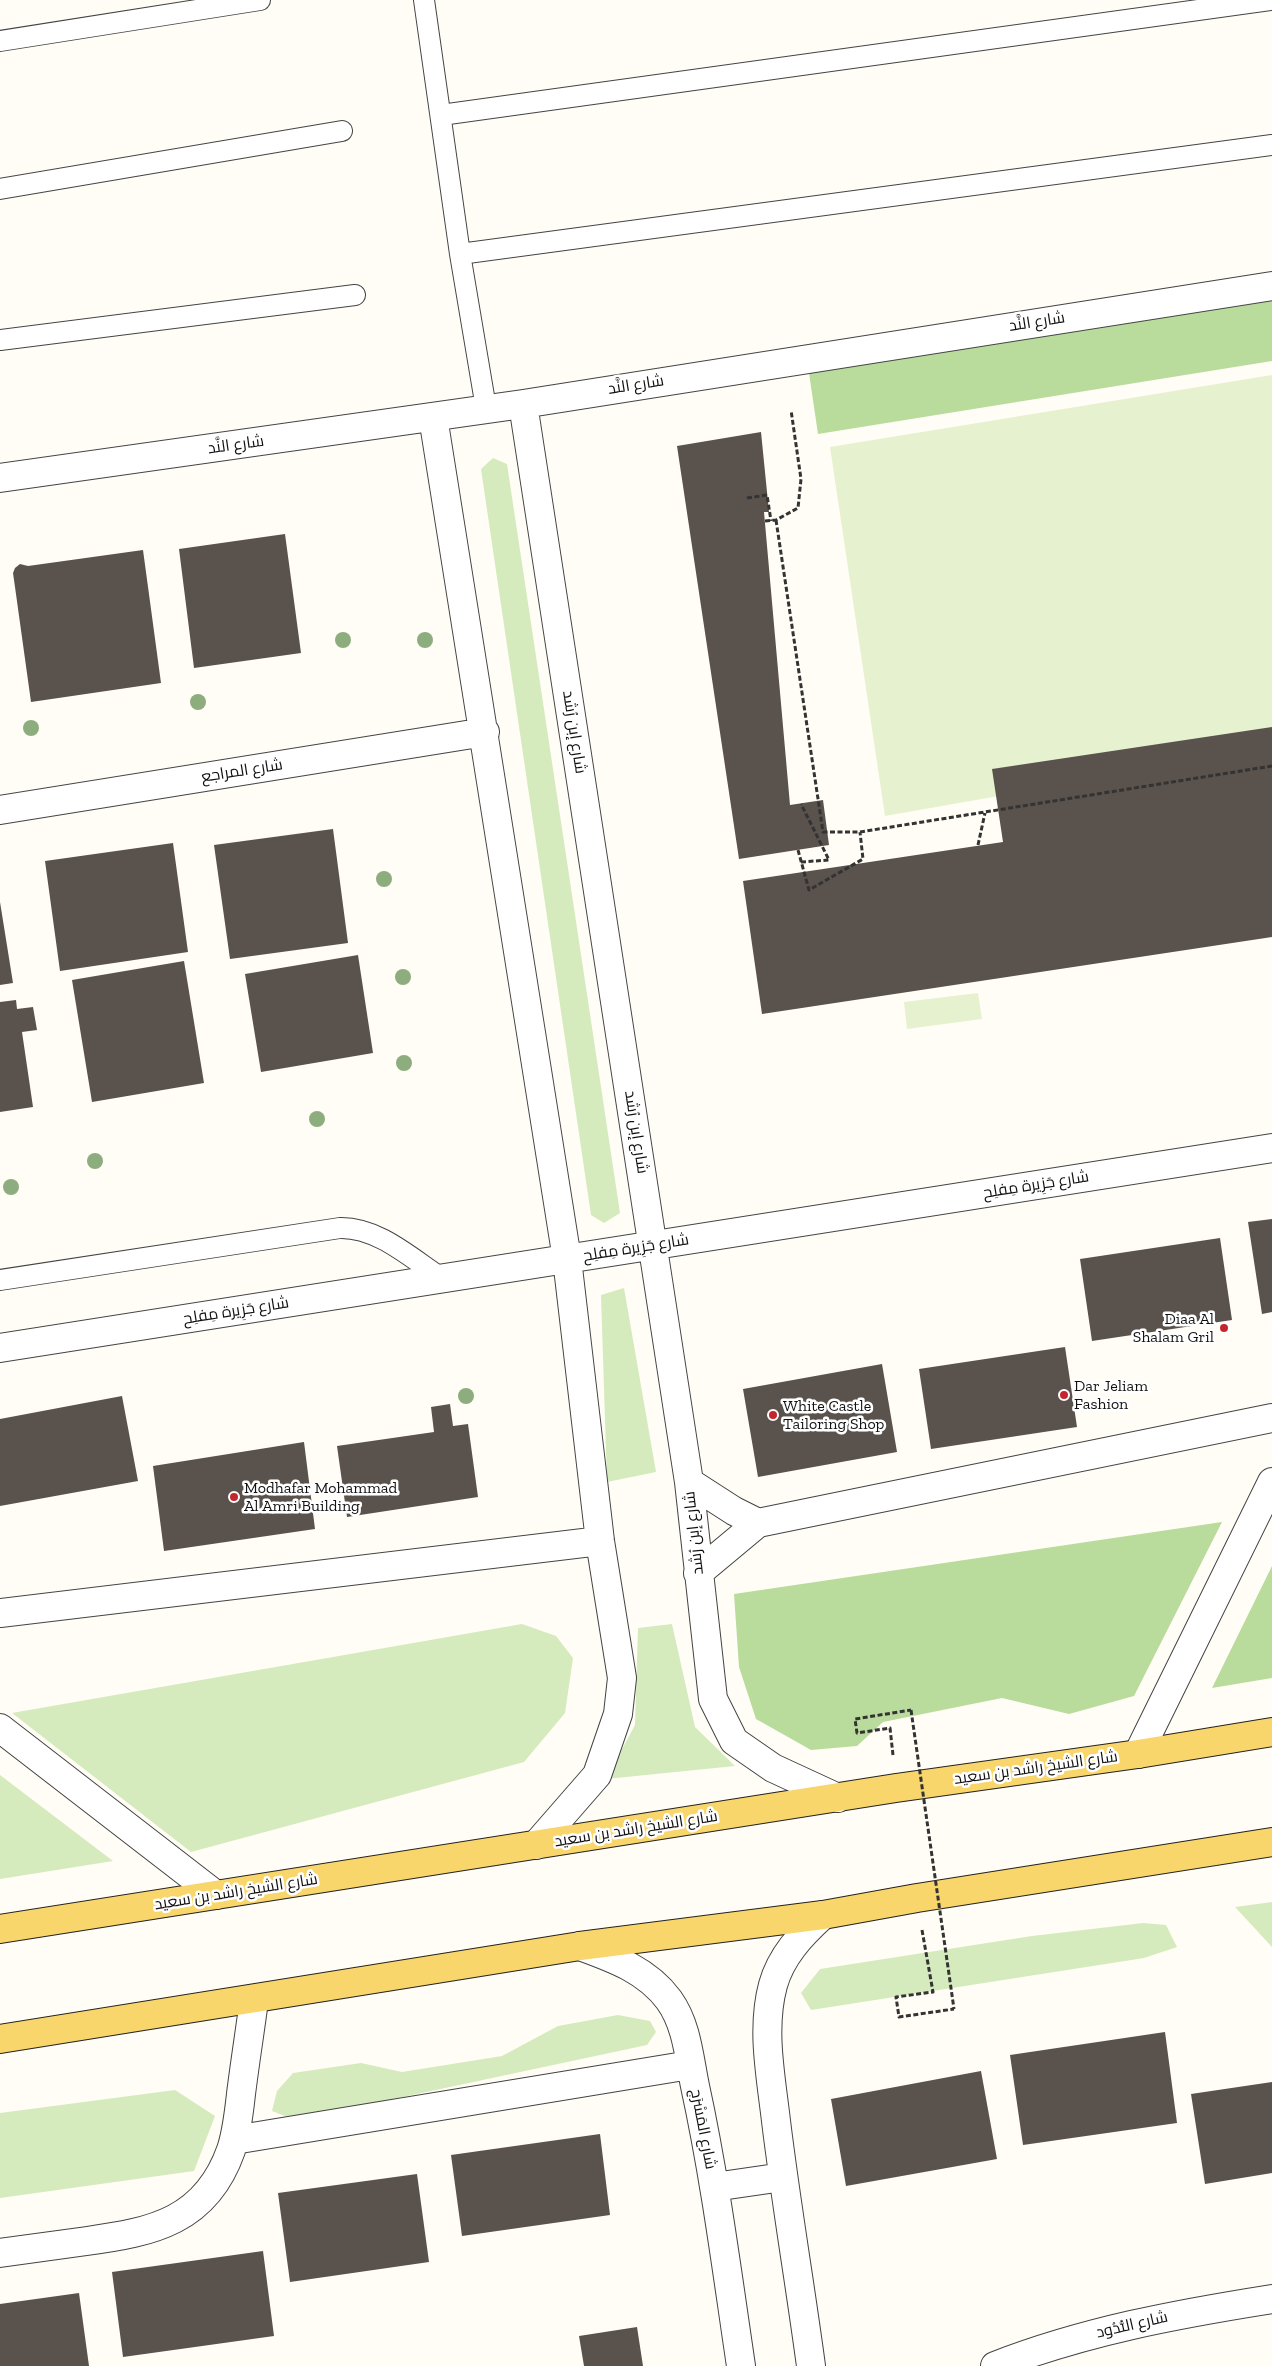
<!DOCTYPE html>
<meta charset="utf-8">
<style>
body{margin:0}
canvas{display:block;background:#fffdf5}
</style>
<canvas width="1272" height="2366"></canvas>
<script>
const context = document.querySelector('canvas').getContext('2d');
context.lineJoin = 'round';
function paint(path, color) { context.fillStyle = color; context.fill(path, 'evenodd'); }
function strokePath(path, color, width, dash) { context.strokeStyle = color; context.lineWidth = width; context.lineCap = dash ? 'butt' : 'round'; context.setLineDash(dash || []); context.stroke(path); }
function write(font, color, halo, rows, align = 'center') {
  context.font = font + ' "Zilla Slab",Cairo,serif'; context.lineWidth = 5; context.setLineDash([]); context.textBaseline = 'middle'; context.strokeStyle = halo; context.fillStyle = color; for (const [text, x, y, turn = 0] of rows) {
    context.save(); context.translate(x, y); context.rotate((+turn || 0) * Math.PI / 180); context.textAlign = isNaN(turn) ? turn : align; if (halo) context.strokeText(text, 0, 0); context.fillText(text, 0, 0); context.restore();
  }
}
paint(new Path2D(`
 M 493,458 L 507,464 L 620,1213 L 604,1223 L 591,1215 L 481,469 Z
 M 624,1288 L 656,1472 L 607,1482 L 601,1295 Z
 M 522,1624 L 556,1636 L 573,1658 L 565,1713 L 524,1762 L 191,1852 L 12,1713 Z
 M 672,1624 L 695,1727 L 735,1766 L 606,1779 L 635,1725 L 638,1628 Z
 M 0,1775 L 113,1861 L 0,1879 Z
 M 1272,1902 L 1272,1947 L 1235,1907 Z
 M 1143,1923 L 1166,1925 L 1177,1947 L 1144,1958 L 811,2010 L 801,1993 L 820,1969 L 1032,1936 Z
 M 618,2015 L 650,2021 L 656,2032 L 647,2045 L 295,2120 L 272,2111 L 277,2091 L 293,2073 L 361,2063 L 402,2072 L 502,2056 L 558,2026 Z
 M 175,2090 L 215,2116 L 194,2171 L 0,2198 L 0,2113 Z`), '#d5ebbd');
paint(new Path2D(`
 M 1272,299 L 1272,361 L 818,434 L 809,373 Z
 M 1222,1522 L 1134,1696 L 1069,1714 L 1002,1698 L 883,1722 L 857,1746 L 811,1750 L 756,1719 L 739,1667 L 734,1594 Z
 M 1272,1566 L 1272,1678 L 1212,1688 Z`), '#b9dc9c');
paint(new Path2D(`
 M 1272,375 L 1272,748 L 885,816 L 830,447 Z
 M 978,993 L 982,1019 L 907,1029 L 904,1002 Z`), '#e6f2cf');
paint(new Path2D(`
 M 761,432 L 769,512 L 764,512 L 790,805 L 823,800 L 829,845 L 739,859 L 677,446 Z
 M 285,534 L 301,653 L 194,668 L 179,549 Z
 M 143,550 L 161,683 L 31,702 L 15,587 L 13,573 L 15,568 L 20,564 L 28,566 Z
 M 1272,727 L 1272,937 L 762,1014 L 743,881 L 1003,842 L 992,769 Z
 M 333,829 L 348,943 L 230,959 L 214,845 Z
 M 173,843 L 188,952 L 60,971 L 45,861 Z
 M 0,902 L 13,983 L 0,985 Z
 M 358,955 L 373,1053 L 261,1072 L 245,974 Z
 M 184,961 L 204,1083 L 92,1102 L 72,980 Z
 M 16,1000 L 17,1009 L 33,1007 L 37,1030 L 22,1032 L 33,1107 L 0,1112 L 0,1002 Z
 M 1272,1219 L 1272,1312 L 1262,1314 L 1248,1222 Z
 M 1220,1238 L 1232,1320 L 1092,1341 L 1080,1259 Z
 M 1065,1347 L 1077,1427 L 931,1449 L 919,1369 Z
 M 882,1364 L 897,1452 L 758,1477 L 743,1389 Z
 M 122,1396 L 138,1481 L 0,1506 L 0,1419 Z
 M 450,1404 L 453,1426 L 468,1424 L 478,1497 L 347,1517 L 337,1446 L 434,1432 L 431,1407 Z
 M 304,1442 L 315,1529 L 164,1551 L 153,1466 Z
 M 1165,2032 L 1177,2123 L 1023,2145 L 1010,2055 Z
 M 981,2071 L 997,2159 L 846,2186 L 831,2099 Z
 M 1272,2082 L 1272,2173 L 1205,2184 L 1191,2094 Z
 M 600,2134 L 610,2215 L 462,2236 L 451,2155 Z
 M 417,2174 L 429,2262 L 290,2282 L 278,2193 Z
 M 263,2251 L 274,2336 L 123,2357 L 112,2272 Z
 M 79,2293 L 89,2366 L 0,2366 L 0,2304 Z
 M 637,2327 L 643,2366 L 584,2366 L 579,2336 Z`), '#5a524d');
const service = new Path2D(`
 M 424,0 L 460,254 L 486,408
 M 0,41 L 260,0
 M 441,115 L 1270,0
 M 0,189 L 342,131
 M 460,254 L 1272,145
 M 0,340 L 355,295
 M 0,1280 L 340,1228 C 378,1227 412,1259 443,1279`);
const minor = new Path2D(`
 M 523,404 L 689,1482 L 713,1699 L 734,1741 L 773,1768 L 838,1798
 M 433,417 L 567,1259 L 600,1541 L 622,1678 L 618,1714 L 597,1775 L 536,1845
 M 0,478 L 523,404 L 1272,286
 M 0,810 L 485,732
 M 0,1348 L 1272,1148
 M 689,1482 L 734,1511 L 758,1523
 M 698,1573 L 758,1523 L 1272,1418
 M 0,1613 L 600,1541
 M 0,1728 L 216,1895
 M 1138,1754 L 1272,1482
 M 580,1946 C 613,1958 647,1970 669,2000 C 687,2025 689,2057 695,2086 C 715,2178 727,2272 741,2366
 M 234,2140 L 690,2065
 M 714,2187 L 783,2177
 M 0,2253 C 29,2249 58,2245 87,2241 C 153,2232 206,2221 231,2150 C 237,2132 239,2112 241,2094 C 245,2062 250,2031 254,2000
 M 811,2366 C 800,2284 786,2203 776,2121 C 771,2077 761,2029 773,1985 C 781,1956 801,1935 823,1915
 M 995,2366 C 1085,2331 1177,2314 1272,2299`);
const primary = new Path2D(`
 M 0,1929 L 896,1788 L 1138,1754 L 1272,1732
 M 0,2039 L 580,1946 L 823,1915 L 917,1898 L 1272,1842`);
strokePath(service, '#444', 22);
strokePath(minor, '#444', 30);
strokePath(primary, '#222', 30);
strokePath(new Path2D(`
 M 747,498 L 767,495 L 771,521
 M 776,520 L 823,832 L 860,832 L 1272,766
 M 765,521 L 776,520 L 798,508 L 801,479 L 791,410
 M 978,845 L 985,813
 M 798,850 L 809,890 L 863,859 L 860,832
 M 801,862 L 829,860 L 801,804
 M 893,1755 L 890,1728 L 857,1733 L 855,1719 L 911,1710
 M 922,1930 L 933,1992 L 896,1997 L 899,2017 L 954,2009`), '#333', 3, [5, 2.5]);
strokePath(service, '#fff', 20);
strokePath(minor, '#fff', 28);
strokePath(primary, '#f9d66b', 28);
strokePath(new Path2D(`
 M 911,1710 L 954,2009`), '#333', 3, [5, 2.5]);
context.fillStyle = '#8dad7f';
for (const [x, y] of [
 [343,640],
 [425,640],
 [198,702],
 [31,728],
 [384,879],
 [403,977],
 [404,1063],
 [317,1119],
 [95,1161],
 [11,1187],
 [466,1396]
]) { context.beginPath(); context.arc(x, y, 8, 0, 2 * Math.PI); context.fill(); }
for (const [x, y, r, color] of [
 [1224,1328,5,"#c4262e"],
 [1064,1395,5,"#c4262e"],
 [773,1415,5,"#c4262e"],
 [234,1497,5,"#c4262e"]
]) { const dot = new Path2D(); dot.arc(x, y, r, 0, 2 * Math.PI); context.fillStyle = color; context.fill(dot); strokePath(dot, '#fff', 2); }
write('16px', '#111', '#fff', [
 ["شارع النَّد",1037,322,-9],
 ["شارع النَّد",636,385,-9],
 ["شارع النَّد",236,445,-8],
 ["شارع إبن رُشد",574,732,81],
 ["شارع المراجع",242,771,-9],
 ["شارع إبن رُشد",636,1132,81],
 ["شارع جَزِيرة مِفلِح",1036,1185,-9],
 ["شارع جَزِيرة مِفلِح",636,1248,-9],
 ["شارع جَزِيرة مِفلِح",236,1311,-9],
 ["شارع إبن رُشد",694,1533,-96],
 ["شارع الشيخ راشد بن سعيد",1036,1768,-8],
 ["شارع الشيخ راشد بن سعيد",636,1829,-9],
 ["شارع الشيخ راشد بن سعيد",236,1892,-9],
 ["شارع المَسْرَج",703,2129,79],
 ["شارع النُّدُود",1132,2325,-13]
]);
write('16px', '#111', '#fff', [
 ["Diaa Al",1214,1319,"right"],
 ["Shalam Gril",1214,1337,"right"],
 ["Dar Jeliam",1074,1386],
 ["Fashion",1074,1404],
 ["White Castle",783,1406],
 ["Tailoring Shop",783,1424],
 ["Modhafar Mohammad",244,1488],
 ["Al Amri Building",244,1506]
], 'left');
</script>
